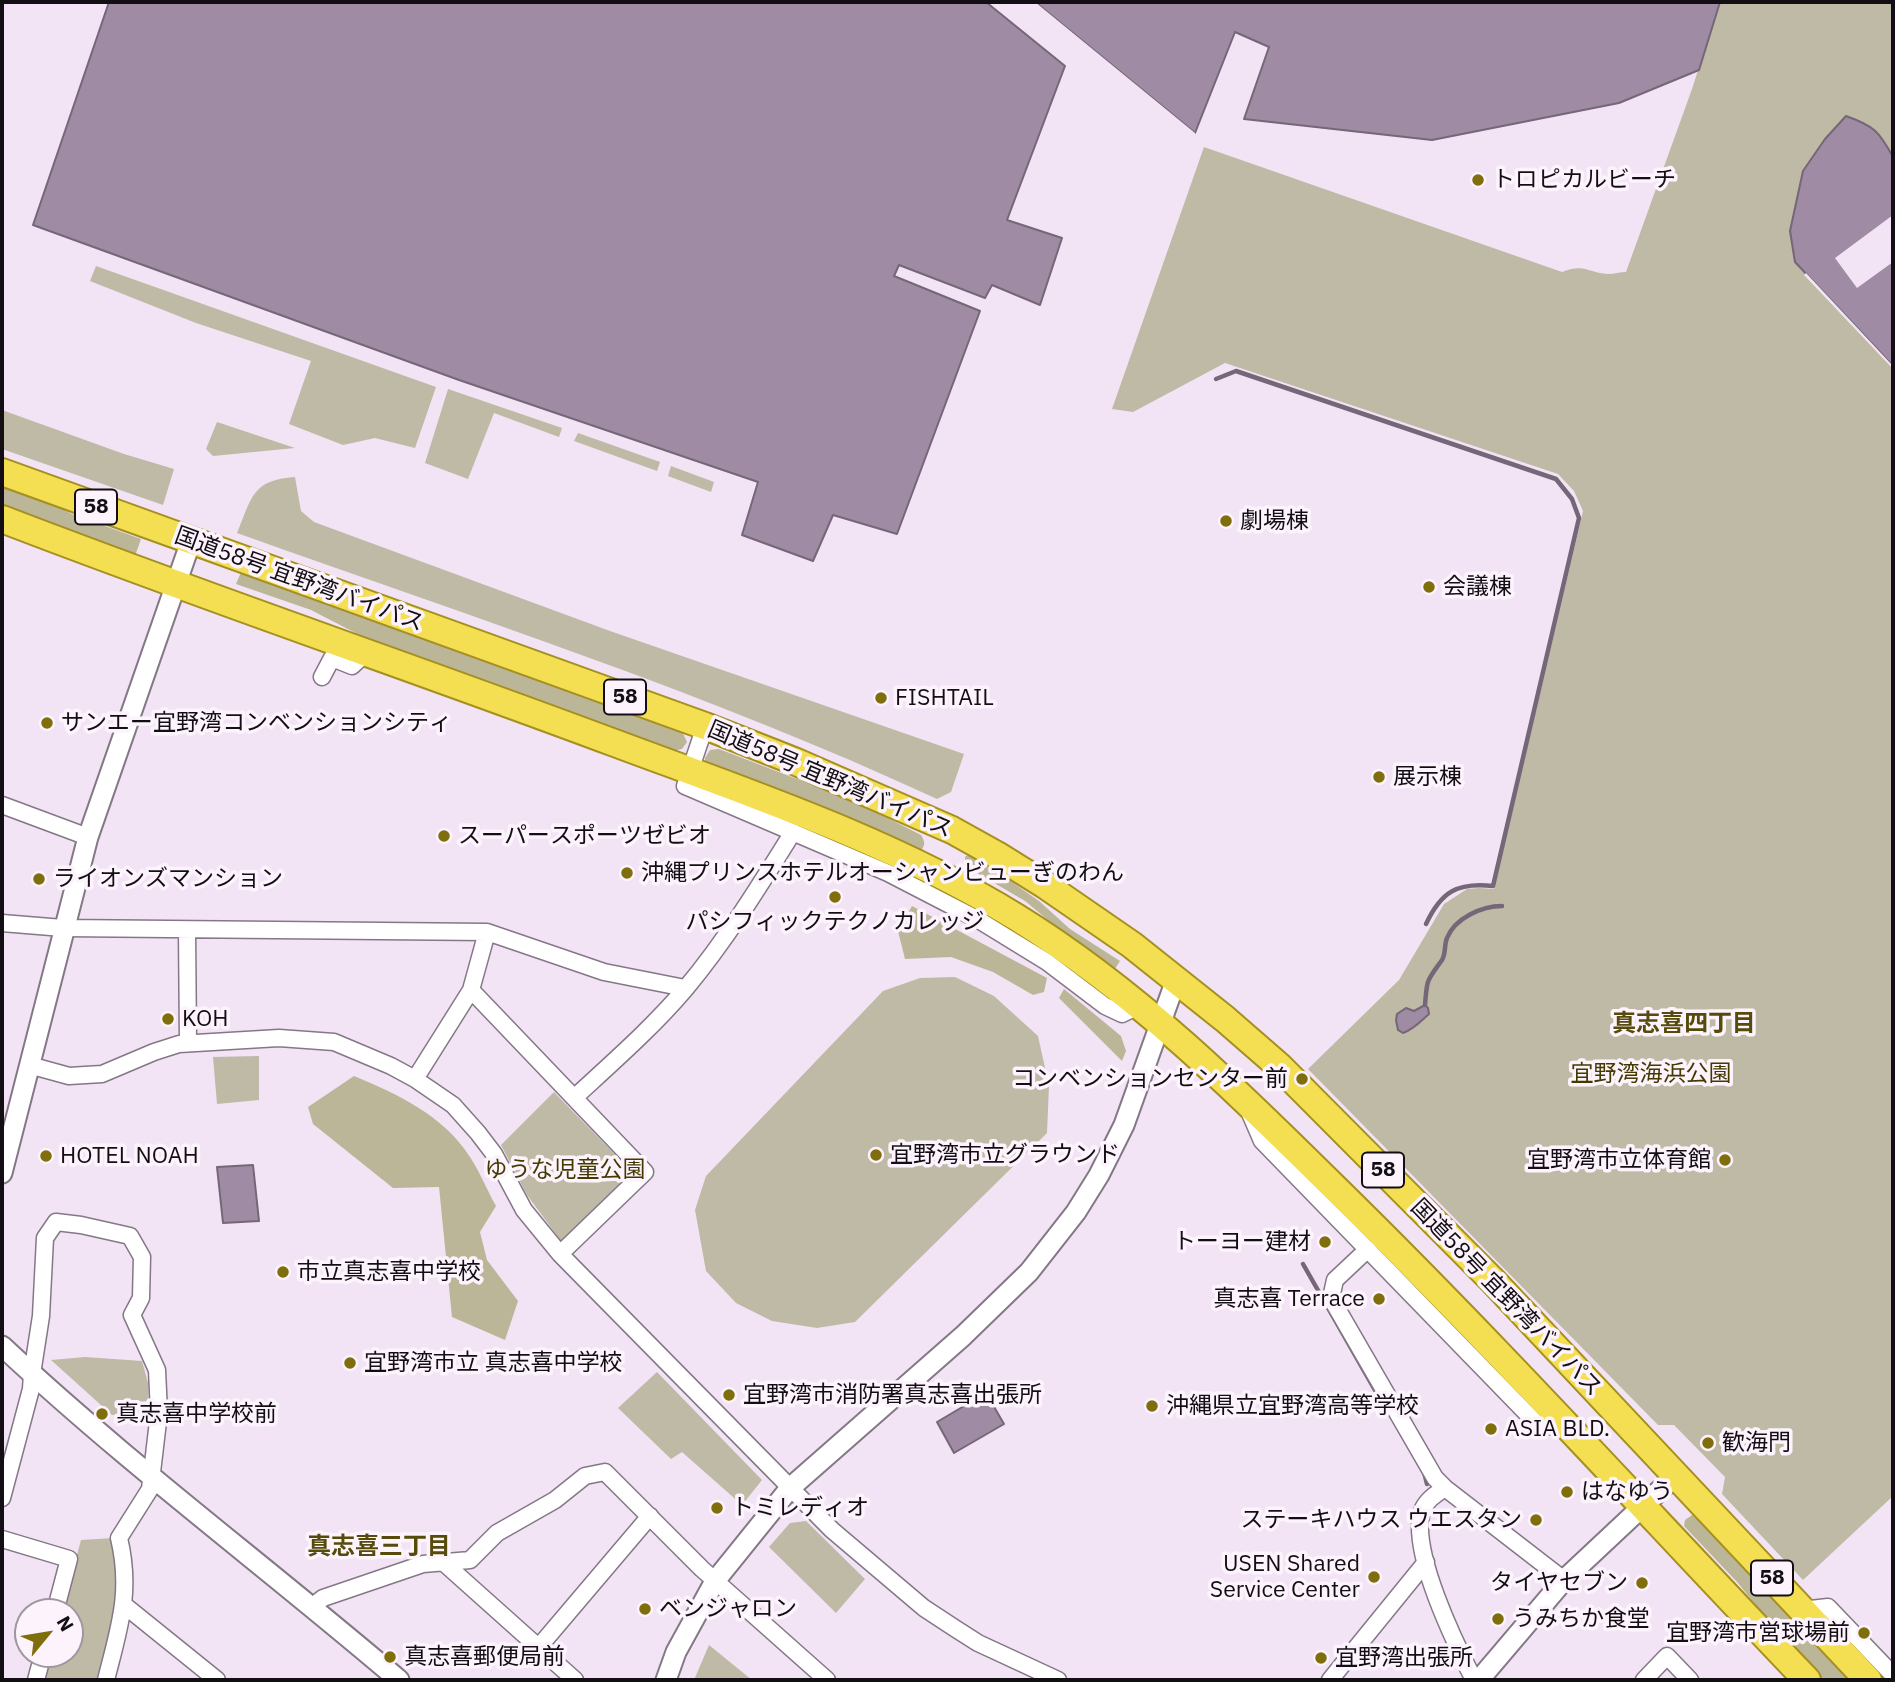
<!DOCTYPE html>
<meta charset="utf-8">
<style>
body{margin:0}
#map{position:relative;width:1895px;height:1682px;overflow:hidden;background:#f2e4f5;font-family:"IBM Plex Sans",sans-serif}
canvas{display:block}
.frame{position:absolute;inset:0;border:4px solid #130e13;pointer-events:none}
.north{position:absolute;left:14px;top:1598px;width:70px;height:70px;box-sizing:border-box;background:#fcf3fd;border:2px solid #9f979f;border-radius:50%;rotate:60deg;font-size:19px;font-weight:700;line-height:28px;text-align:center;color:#130e13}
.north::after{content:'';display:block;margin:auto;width:24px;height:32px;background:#7f6e0b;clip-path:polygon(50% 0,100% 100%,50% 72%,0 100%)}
</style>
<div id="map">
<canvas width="1895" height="1682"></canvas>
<div class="frame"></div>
<div class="north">N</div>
</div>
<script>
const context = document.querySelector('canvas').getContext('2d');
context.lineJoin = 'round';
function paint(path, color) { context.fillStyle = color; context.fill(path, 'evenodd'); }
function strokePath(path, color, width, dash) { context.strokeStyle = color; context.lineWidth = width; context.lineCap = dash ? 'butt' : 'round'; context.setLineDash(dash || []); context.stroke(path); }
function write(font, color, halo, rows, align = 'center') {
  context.font = font + ' "IBM Plex Sans","Noto Sans JP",sans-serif'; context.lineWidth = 7; context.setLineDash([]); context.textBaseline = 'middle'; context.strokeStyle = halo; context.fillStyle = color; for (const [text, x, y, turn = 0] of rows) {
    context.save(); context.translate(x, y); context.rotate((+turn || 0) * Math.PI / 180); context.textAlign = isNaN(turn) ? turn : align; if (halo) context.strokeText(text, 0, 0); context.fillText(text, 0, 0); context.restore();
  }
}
paint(new Path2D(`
 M 1720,2 L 1893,2 L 1893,157 L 1884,140 L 1846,116 L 1825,139 L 1803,171 L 1795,262 L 1893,366 L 1893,1496 L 1803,1580 L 1722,1494 L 1725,1477 L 1674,1425 L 1658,1425 L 1308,1069 L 1399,980 L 1444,904 L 1467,889 L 1479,888 L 1494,889 L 1583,511 L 1574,491 L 1558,474 L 1225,363 L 1133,412 L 1112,409 L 1204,147 L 1562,272 C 1586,263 1587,273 1608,274 C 1614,274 1620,272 1626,272 L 1692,89 Z
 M 96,266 L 436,387 L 415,448 L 375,438 L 343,445 L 289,424 L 311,361 L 196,323 L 90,281 Z
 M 448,389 L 562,428 L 559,437 L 494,413 L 468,479 L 425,463 Z
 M 2,410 L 124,454 L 174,469 L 163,505 L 2,449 Z
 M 217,422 L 295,448 L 213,456 L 206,449 Z
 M 578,433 L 660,462 L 657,471 L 574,441 Z
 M 671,466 L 714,482 L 711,492 L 668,476 Z
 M 295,477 L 301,511 L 314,522 L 610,631 L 964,754 L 951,792 L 937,799 C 711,694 472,617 237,533 C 252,497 252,480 295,477 Z
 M 955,977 L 994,996 L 1038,1036 L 1049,1086 L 1047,1133 L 855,1322 L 817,1328 L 772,1321 L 736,1303 L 706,1271 L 695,1210 L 706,1176 L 883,991 L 920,978 Z
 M 259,1056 L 259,1100 L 217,1104 L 213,1057 Z
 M 554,1092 L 632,1172 L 561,1241 L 527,1195 L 501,1145 Z
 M 85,1357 L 142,1361 L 148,1383 L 149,1412 L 112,1415 L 51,1360 Z
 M 657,1372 L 762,1480 L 742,1505 L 682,1452 L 671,1459 L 618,1408 Z
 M 806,1521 L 865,1579 L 836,1613 L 769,1547 L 790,1523 Z
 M 114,1538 L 118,1584 L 115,1610 L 99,1680 L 45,1680 L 51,1654 L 70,1654 L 70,1612 L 62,1612 L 81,1540 Z
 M 709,1645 L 752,1680 L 694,1680 Z`), '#bebaa6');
paint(new Path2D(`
 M 2,481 L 21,487 L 72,514 L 141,539 L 135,556 L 2,507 Z
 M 242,570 L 681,729 L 687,742 L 682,749 L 672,751 L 371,641 L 311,610 L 236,584 Z
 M 719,749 L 854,801 L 921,835 C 926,843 925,846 919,853 L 705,767 L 705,758 L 710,750 Z
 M 969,854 L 975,856 L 1039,901 L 1070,929 L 1120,961 L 1115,969 L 1065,934 L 1025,901 L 965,866 L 965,857 Z
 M 912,906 L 1047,978 L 1044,992 L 1033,995 L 993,972 L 951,957 L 905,959 L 898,931 Z
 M 1064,989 L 1121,1036 L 1126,1051 L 1122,1061 L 1059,998 Z
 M 354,1076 C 398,1094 444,1116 470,1157 C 480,1172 487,1190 496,1206 L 480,1232 L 487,1260 L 518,1301 L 505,1340 L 452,1317 L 439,1187 L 393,1188 L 313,1124 L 308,1107 Z
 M 1695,1513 L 1855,1680 L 1822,1680 L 1781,1637 L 1738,1583 L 1684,1526 L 1685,1520 Z`), '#bcb698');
const water = new Path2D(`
 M 109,2 L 986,2 L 1065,66 L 1007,220 L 1062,238 L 1040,305 L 992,285 L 985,298 L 899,265 L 894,276 L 980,311 L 897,534 L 833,515 L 813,561 L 742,535 L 758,482 L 459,380 L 33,225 Z
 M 1035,2 L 1720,2 L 1699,70 L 1619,103 L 1432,140 L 1244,119 L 1269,47 L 1235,32 L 1195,133 Z
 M 1846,116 C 1874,126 1879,131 1893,157 L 1893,366 L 1795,262 L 1790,231 L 1803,171 L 1825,139 Z
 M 1425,1005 L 1428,1008 L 1429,1014 C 1422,1020 1413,1030 1403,1033 L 1398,1030 L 1396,1020 L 1397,1014 L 1406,1008 L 1414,1011 Z
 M 253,1165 L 259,1221 L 223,1223 L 217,1167 Z
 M 986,1393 L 1004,1424 L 954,1453 L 937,1422 Z`);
paint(water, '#9f8ba3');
strokePath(water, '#756678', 2);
paint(new Path2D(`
 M 1032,2 L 1035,2 L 1195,133 L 1195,137 Z
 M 1893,215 L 1893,262 L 1857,288 L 1835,258 Z
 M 1806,273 L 1893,366 L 1893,369 L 1804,275 Z`), '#f2e4f5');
strokePath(new Path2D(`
 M 1216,379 L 1236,371 L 1556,479 L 1572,499 L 1579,518 L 1493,886 C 1457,882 1441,892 1426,924
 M 1425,1005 C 1427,978 1427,981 1442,960 C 1446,954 1444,945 1447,938 C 1455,918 1482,906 1502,906
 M 1303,1264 L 1376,1392
 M 1424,1472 L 1427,1484`), '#756678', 4.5);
const minor = new Path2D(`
 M 322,677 L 332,658 L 352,666 L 367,652
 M 705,726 L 685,786 L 888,873 L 977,919 L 1047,962 L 1105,1006 L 1122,1014 L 1140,1005
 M 2,805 L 88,837
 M 2,923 L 63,928 L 487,932 L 604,972 L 685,988
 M 187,930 L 188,1043
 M 471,990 L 645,1172 L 560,1254
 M 29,1065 L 69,1076 L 102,1074 L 154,1052 L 179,1044 L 279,1038 L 334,1042 L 391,1066 L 415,1079 L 453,1105 L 478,1133 L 494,1154 L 524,1210 L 560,1254 L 832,1530 L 924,1608 L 956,1629 L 978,1643 L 1058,1680
 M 415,1079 L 471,990 L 487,932
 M 575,1097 C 613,1062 653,1027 686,988 C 726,940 760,885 793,832
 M 1249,1111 L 1262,1141 L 1538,1425 L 1569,1428
 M 1368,1249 L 1335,1280 L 1331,1298 L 1435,1478 L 1445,1488 L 1564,1580
 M 1445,1488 C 1436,1494 1426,1500 1422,1511 C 1410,1551 1455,1643 1474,1680
 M 2,1498 L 31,1389 L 32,1374 L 41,1316 L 45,1238 L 56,1222 L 81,1225 L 130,1236 L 142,1257 L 141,1298 L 132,1315 L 157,1370 L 159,1413 L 150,1489 L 119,1538 C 132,1592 119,1628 106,1680
 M 2,1539 L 69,1559 L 55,1612
 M 443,1562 L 575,1680
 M 124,1605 L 217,1680
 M 313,1606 L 323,1598 L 423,1564 L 470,1560 L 497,1533 L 555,1500 L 585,1476 L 605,1472 L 702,1569 L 827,1680
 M 1802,1610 L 1828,1607 L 1893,1675
 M 538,1648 L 650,1516
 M 36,1680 L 43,1654
 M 1330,1680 L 1426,1562
 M 1644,1680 L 1667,1656 L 1690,1680`);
const tertiary = new Path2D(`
 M 2,1173 L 88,837 L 191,541
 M 2,1346 C 128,1464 268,1568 399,1680
 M 666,1680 L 676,1652 L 715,1581 L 790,1488 L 963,1336 L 1029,1272 L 1076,1212 L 1099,1175 L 1124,1125 L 1176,980
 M 1479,1680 L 1564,1580 L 1675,1476`);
const trunk = new Path2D(`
 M 2,472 L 705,726 L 794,761 L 952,830 L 997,855 L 1045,885 L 1132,945 L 1225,1019 L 1279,1066 L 1493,1281 L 1868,1680
 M 2,519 C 204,597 409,666 612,742 C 749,793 890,840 1016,917 C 1139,993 1240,1094 1342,1195 C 1502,1352 1652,1518 1807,1680`);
strokePath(minor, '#847786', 19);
strokePath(tertiary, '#847786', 23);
strokePath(trunk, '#a48f20', 30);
strokePath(minor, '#fff', 16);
strokePath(tertiary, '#fff', 19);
strokePath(trunk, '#f4de52', 26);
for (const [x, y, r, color] of [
 [1478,180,7,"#7f6e0b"],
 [1226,521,7,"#7f6e0b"],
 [1429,587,7,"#7f6e0b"],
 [881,698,7,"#7f6e0b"],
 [47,723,7,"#7f6e0b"],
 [1379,777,7,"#7f6e0b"],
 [444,836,7,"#7f6e0b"],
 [627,873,7,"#7f6e0b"],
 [39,879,7,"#7f6e0b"],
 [835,897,7,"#7f6e0b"],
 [168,1019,7,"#7f6e0b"],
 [1302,1079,7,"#7f6e0b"],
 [876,1155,7,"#7f6e0b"],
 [46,1156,7,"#7f6e0b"],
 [1725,1160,7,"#7f6e0b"],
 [1325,1242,7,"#7f6e0b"],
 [283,1272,7,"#7f6e0b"],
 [1379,1299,7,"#7f6e0b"],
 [350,1363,7,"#7f6e0b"],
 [729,1395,7,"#7f6e0b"],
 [1152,1406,7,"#7f6e0b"],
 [102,1414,7,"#7f6e0b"],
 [1491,1429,7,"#7f6e0b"],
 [1708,1443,7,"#7f6e0b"],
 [1567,1492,7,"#7f6e0b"],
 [717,1508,7,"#7f6e0b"],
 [1536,1520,7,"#7f6e0b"],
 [1374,1577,7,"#7f6e0b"],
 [1642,1583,7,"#7f6e0b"],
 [645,1609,7,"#7f6e0b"],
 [1498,1619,7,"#7f6e0b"],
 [1864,1633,7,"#7f6e0b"],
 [390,1657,7,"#7f6e0b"],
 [1321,1658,7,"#7f6e0b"]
]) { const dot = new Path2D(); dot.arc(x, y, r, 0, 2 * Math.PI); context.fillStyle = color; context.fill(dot); strokePath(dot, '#fcf3fd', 2.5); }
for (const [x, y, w] of [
 [96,507,42],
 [625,697,42],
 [1383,1170,42],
 [1772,1578,42]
]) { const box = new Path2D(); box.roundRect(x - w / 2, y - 17.5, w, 35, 5); context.fillStyle = '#fcf3fd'; context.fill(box); strokePath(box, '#130e13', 2); }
write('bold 21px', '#130e13', null, [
 ["58",96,507],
 ["58",625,697],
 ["58",1383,1170],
 ["58",1772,1578]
]);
write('23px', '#130e13', '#fcf3fd', [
 ["トロピカルビーチ",1492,180],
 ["劇場棟",1240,521],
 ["会議棟",1443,587],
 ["FISHTAIL",895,698],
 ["サンエー宜野湾コンベンションシティ",61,723],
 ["展示棟",1393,777],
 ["スーパースポーツゼビオ",458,836],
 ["沖縄プリンスホテルオーシャンビューぎのわん",641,873],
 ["ライオンズマンション",53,879],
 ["パシフィックテクノカレッジ",835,922,"center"],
 ["KOH",182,1019],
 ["コンベンションセンター前",1288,1079,"right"],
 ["宜野湾市立グラウンド",890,1155],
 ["HOTEL NOAH",60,1156],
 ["宜野湾市立体育館",1711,1160,"right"],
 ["トーヨー建材",1311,1242,"right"],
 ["市立真志喜中学校",297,1272],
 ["真志喜 Terrace",1365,1299,"right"],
 ["宜野湾市立 真志喜中学校",364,1363],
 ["宜野湾市消防署真志喜出張所",743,1395],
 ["沖縄県立宜野湾高等学校",1166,1406],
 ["真志喜中学校前",116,1414],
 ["ASIA BLD.",1505,1429],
 ["歓海門",1722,1443],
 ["はなゆう",1581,1492],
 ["トミレディオ",731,1508],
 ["ステーキハウス ウエスタン",1522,1520,"right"],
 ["USEN Shared",1360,1564,"right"],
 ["Service Center",1360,1590,"right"],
 ["タイヤセブン",1628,1583,"right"],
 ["ベンジャロン",659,1609],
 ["うみちか食堂",1512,1619],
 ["宜野湾市営球場前",1850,1633,"right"],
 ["真志喜郵便局前",404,1657],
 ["宜野湾出張所",1335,1658]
], 'left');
write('23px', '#130e13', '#fcf3fd', [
 ["国道58号 宜野湾バイパス",299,580,20],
 ["国道58号 宜野湾バイパス",830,780,23],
 ["国道58号 宜野湾バイパス",1506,1298,46]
]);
write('23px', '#443a00', '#fcf3fd', [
 ["宜野湾海浜公園",1651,1074],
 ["ゆうな児童公園",565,1170]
]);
write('bold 24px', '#564b0a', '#fcf3fd', [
 ["真志喜四丁目",1684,1024],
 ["真志喜三丁目",379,1547]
]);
</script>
